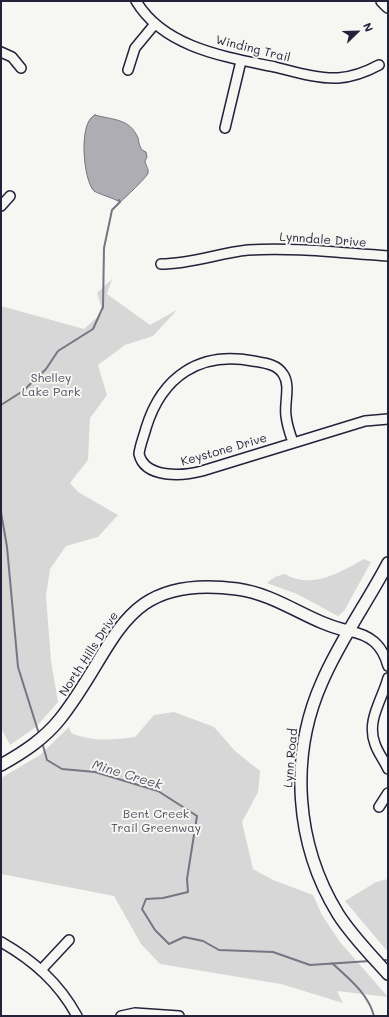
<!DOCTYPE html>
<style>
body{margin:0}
#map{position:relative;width:389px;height:1017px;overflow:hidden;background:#f6f6f2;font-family:Mali,sans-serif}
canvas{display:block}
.frame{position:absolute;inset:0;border:2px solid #22223b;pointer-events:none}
.north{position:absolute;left:337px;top:12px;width:40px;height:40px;-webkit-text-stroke:3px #f6f6f2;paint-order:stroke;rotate:67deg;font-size:11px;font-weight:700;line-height:16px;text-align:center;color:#22223b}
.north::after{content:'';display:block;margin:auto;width:14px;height:18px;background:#22223b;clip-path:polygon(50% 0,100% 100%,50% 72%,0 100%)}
</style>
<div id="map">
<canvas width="389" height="1017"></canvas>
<div class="frame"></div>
<div class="north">N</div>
</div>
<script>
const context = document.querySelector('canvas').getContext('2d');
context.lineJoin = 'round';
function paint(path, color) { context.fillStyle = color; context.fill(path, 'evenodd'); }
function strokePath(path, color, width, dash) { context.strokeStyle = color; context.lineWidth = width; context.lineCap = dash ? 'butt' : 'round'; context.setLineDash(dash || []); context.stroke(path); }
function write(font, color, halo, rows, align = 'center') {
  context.font = font + ' Mali,sans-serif'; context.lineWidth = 4; context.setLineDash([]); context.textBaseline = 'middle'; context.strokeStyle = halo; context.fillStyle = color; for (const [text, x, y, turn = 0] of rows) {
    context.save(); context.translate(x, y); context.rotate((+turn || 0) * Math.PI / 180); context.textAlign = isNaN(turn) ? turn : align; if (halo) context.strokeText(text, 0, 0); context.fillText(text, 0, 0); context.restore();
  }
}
paint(new Path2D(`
 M 112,279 L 107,294 L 150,325 L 177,310 L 153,336 L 125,345 L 98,365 L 107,395 L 90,418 L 88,460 L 70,483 L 78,492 L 118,515 L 98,537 L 66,546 L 50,569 L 46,596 L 51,661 L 58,702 L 36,727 L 10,745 L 1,728 L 1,306 L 84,329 L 103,312 L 97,293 Z
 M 364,559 L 371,562 L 344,611 L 338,616 L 297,594 L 267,583 L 275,577 L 285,574 C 311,590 341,572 364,559 Z
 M 174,712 L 214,727 L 235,751 L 260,771 L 258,792 L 242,822 L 253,869 L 273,880 L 313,895 L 322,915 L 340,942 L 388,997 L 337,991 L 343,1003 L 281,984 L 160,964 L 141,944 L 114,896 L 1,874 L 1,778 L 40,755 L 69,727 L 71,733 C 93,742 112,740 135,737 L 154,715 Z
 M 388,879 L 388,952 L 345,901 L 376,882 Z`), '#d7d7d7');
const water = new Path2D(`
 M 95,115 C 112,120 130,118 138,138 C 139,142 139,146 142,150 L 146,152 L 147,157 L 145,161 C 146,166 149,169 148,173 C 148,176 124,199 120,202 C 113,198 99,194 94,191 C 83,180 78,121 95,115 Z`);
paint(water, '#adadb3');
strokePath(water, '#757583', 1);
strokePath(new Path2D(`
 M 1,405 L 23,391 L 46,369 L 58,351 L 93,329 L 103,307 L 104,248 L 112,210 L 120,202 L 119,200
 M 1,512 L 7,547 L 18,667 L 39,734
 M 42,742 L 47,760 L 62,769 L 95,772 L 158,791 L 197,816 L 187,879 L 188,892 L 163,898 L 146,899 L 142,909 L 155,930 L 169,944 L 184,937 L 203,941 L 219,950 L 273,952 L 310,965 L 370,961
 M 381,960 L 388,960
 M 332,963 C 348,978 368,993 374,1016`), '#757583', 2);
const minor = new Path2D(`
 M 136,1 C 164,48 226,57 275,67 C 295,72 318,79 338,78 C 353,77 366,72 379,65
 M 1,52 L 12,57 L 21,68
 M 128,70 L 135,48 L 154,25
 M 225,128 L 241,61
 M 1,206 L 10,196
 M 161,264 C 191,264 219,253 248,250 C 295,247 341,253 388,256
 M 293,442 C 290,434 287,425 286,416 C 284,403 291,385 283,374 C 277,364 264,363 253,361 C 200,351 162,376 146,428 C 144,436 140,445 139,454 C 145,479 183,476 202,471 L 365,421 L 388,419
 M 349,631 C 370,635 382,644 388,666
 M 388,678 C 382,700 366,721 375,744 C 378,753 384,760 388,769
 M 379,807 L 388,793
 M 1,942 C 34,961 59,983 77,1016
 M 41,970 L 69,940
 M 121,1016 L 135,1013 L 179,1016`);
const major = new Path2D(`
 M 382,1 L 388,7
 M 388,563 C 367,603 340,640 322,682 C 289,756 295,844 338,914 C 352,936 371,955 388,974
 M 1,765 C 24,752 44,739 60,719 C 118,646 119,573 237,589 C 280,595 309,623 349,631`);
strokePath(minor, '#22223b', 12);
strokePath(major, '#22223b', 14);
strokePath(minor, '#f6f6f2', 9);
strokePath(major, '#f6f6f2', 11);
write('12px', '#22223b', '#f6f6f2', [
 ["Winding Trail",253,49,14],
 ["Lynndale Drive",323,240,4],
 ["Keystone Drive",224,450,-16],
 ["North Hills Drive",89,654,-57],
 ["Lynn Road",291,758,-85]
]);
write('12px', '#4f4f62', '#f6f6f2', [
 ["Shelley",51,378],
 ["Lake Park",51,392],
 ["Bent Creek",156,814],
 ["Trail Greenway",156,828]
]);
write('italic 13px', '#535365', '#f6f6f2', [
 ["Mine Creek",127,775,17]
]);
</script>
